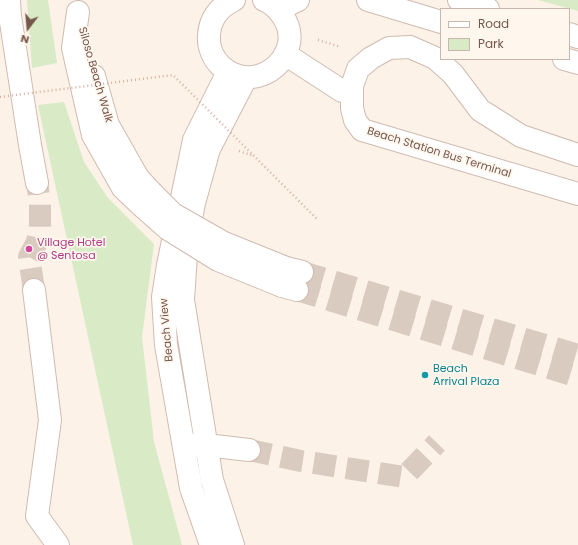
<!DOCTYPE html>
<style>
body{margin:0}
#map{position:relative;width:578px;height:545px;overflow:hidden;background:#fcf2e8;font-family:Poppins,sans-serif}
canvas{display:block}
.legend{position:absolute;left:440px;top:8px;width:130px;height:52px;box-sizing:border-box;background:#fff7ee;border:1px solid #c8b7ad;margin:0;padding:5px 7px;list-style:none;font-size:12px;color:#76574c}
.legend li{display:flex;align-items:center;gap:8px;height:20px}
.legend b{width:20px;border:1px solid #c8b7ad}
.north{position:absolute;left:8px;top:8px;width:40px;height:40px;-webkit-text-stroke:3px #fff7ee;paint-order:stroke;rotate:196deg;font-size:11px;font-weight:700;line-height:16px;text-align:center;color:#76574c}
.north::after{content:'';display:block;margin:auto;width:14px;height:18px;background:#76574c;clip-path:polygon(50% 0,100% 100%,50% 72%,0 100%)}
</style>
<div id="map">
<canvas width="578" height="545"></canvas>
<ul class="legend">
<li><b style="height:5px;background:#fff"></b>Road</li>
<li><b style="height:11px;background:#d8eac6"></b>Park</li>
</ul>
<div class="north">N</div>
</div>
<script>
const context = document.querySelector('canvas').getContext('2d');
context.lineJoin = 'round';
function paint(path, color) { context.fillStyle = color; context.fill(path, 'evenodd'); }
function strokePath(path, color, width, dash) { context.strokeStyle = color; context.lineWidth = width; context.lineCap = dash ? 'butt' : 'round'; context.setLineDash(dash || []); context.stroke(path); }
function write(font, color, halo, rows, align = 'center') {
  context.font = font + ' Poppins,sans-serif'; context.lineWidth = 3.5; context.setLineDash([]); context.textBaseline = 'middle'; context.strokeStyle = halo; context.fillStyle = color; for (const [text, x, y, turn = 0] of rows) {
    context.save(); context.translate(x, y); context.rotate((+turn || 0) * Math.PI / 180); context.textAlign = isNaN(turn) ? turn : align; if (halo) context.strokeText(text, 0, 0); context.fillText(text, 0, 0); context.restore();
  }
}
paint(new Path2D(`
 M 27,0 L 48,0 L 57,63 L 32,68 Z
 M 538,0 L 578,0 L 578,11 Z
 M 64,102 L 84,162 L 108,198 L 154,244 L 142,337 L 154,442 L 182,545 L 133,545 L 38,105 Z`), '#d8eac6');
strokePath(new Path2D(`
 M 302,272 L 578,355
 M 34,290 L 29,257 L 37,242 L 40,227 L 40,203 L 37,183
 M 297,290 L 578,377
 M 249,450 L 301,461 L 404,477 L 437,443`), '#dacbc1', 22, [22, 11]);
const minor = new Path2D(`
 M 9,0 L 10,16 L 30,145 L 37,183
 M 234,0 C 219,7 210,19 209,35 C 208,47 213,59 222,67 C 258,98 309,52 282,15 C 277,8 272,3 264,0
 M 368,0 L 441,22
 M 459,0 L 488,9
 M 278,10 L 298,0
 M 78,12 L 73,48 L 93,135 L 123,188 L 142,206
 M 569,34 L 578,37
 M 285,54 L 342,91
 M 564,59 L 578,63
 M 94,76 L 108,125 L 138,178 L 151,192
 M 578,155 L 521,136 L 480,110 L 453,74 L 435,58 L 410,47 L 389,48 L 371,58 L 358,69 L 352,86 L 352,108 L 355,120 L 362,130 L 578,194
 M 286,268 L 302,272
 M 282,286 L 297,290
 M 34,290 L 50,420 L 37,516 L 58,545
 M 193,445 L 206,445 L 249,450
 M 211,545 L 191,488 L 166,345 L 163,297 L 168,265 L 194,140 L 228,72
 M 233,545 L 212,480 L 183,300 L 187,240 L 194,203 L 209,149 L 246,78`);
strokePath(minor, '#d0bbb0', 24);
strokePath(new Path2D(`
 M 318,40 L 341,47
 M 239,151 L 254,156`), '#d7b1a2', 2.5, [1, 3]);
strokePath(minor, '#fff', 22);
const minorBridge = new Path2D(`
 M 151,192 L 173,214 L 224,243 L 286,268
 M 142,206 L 168,229 L 218,260 L 282,286`);
strokePath(minorBridge, '#d0bbb0', 24, []);
strokePath(new Path2D(`
 M 0,97 L 173,75 L 318,220`), '#d7b1a2', 2.5, [1, 3]);
strokePath(minorBridge, '#fff', 22);
for (const [x, y, r, color] of [
 [29,249,4,"#d1479c"],
 [425,375,4,"#0f9aa8"]
]) { const dot = new Path2D(); dot.arc(x, y, r, 0, 2 * Math.PI); context.fillStyle = color; context.fill(dot); strokePath(dot, '#fff7ee', 1.5); }
write('11px', '#76574c', '#fff7ee', [
 ["Siloso Beach Walk",95,75,74],
 ["Beach Station Bus Terminal",439,153,17],
 ["Beach View",167,330,-95]
]);
write('11px', '#b23c85', '#fff7ee', [
 ["Village Hotel",37,243],
 ["@ Sentosa",37,256]
], 'left');
write('11px', '#0d838f', '#fff7ee', [
 ["Beach",433,369],
 ["Arrival Plaza",433,382]
], 'left');
</script>
